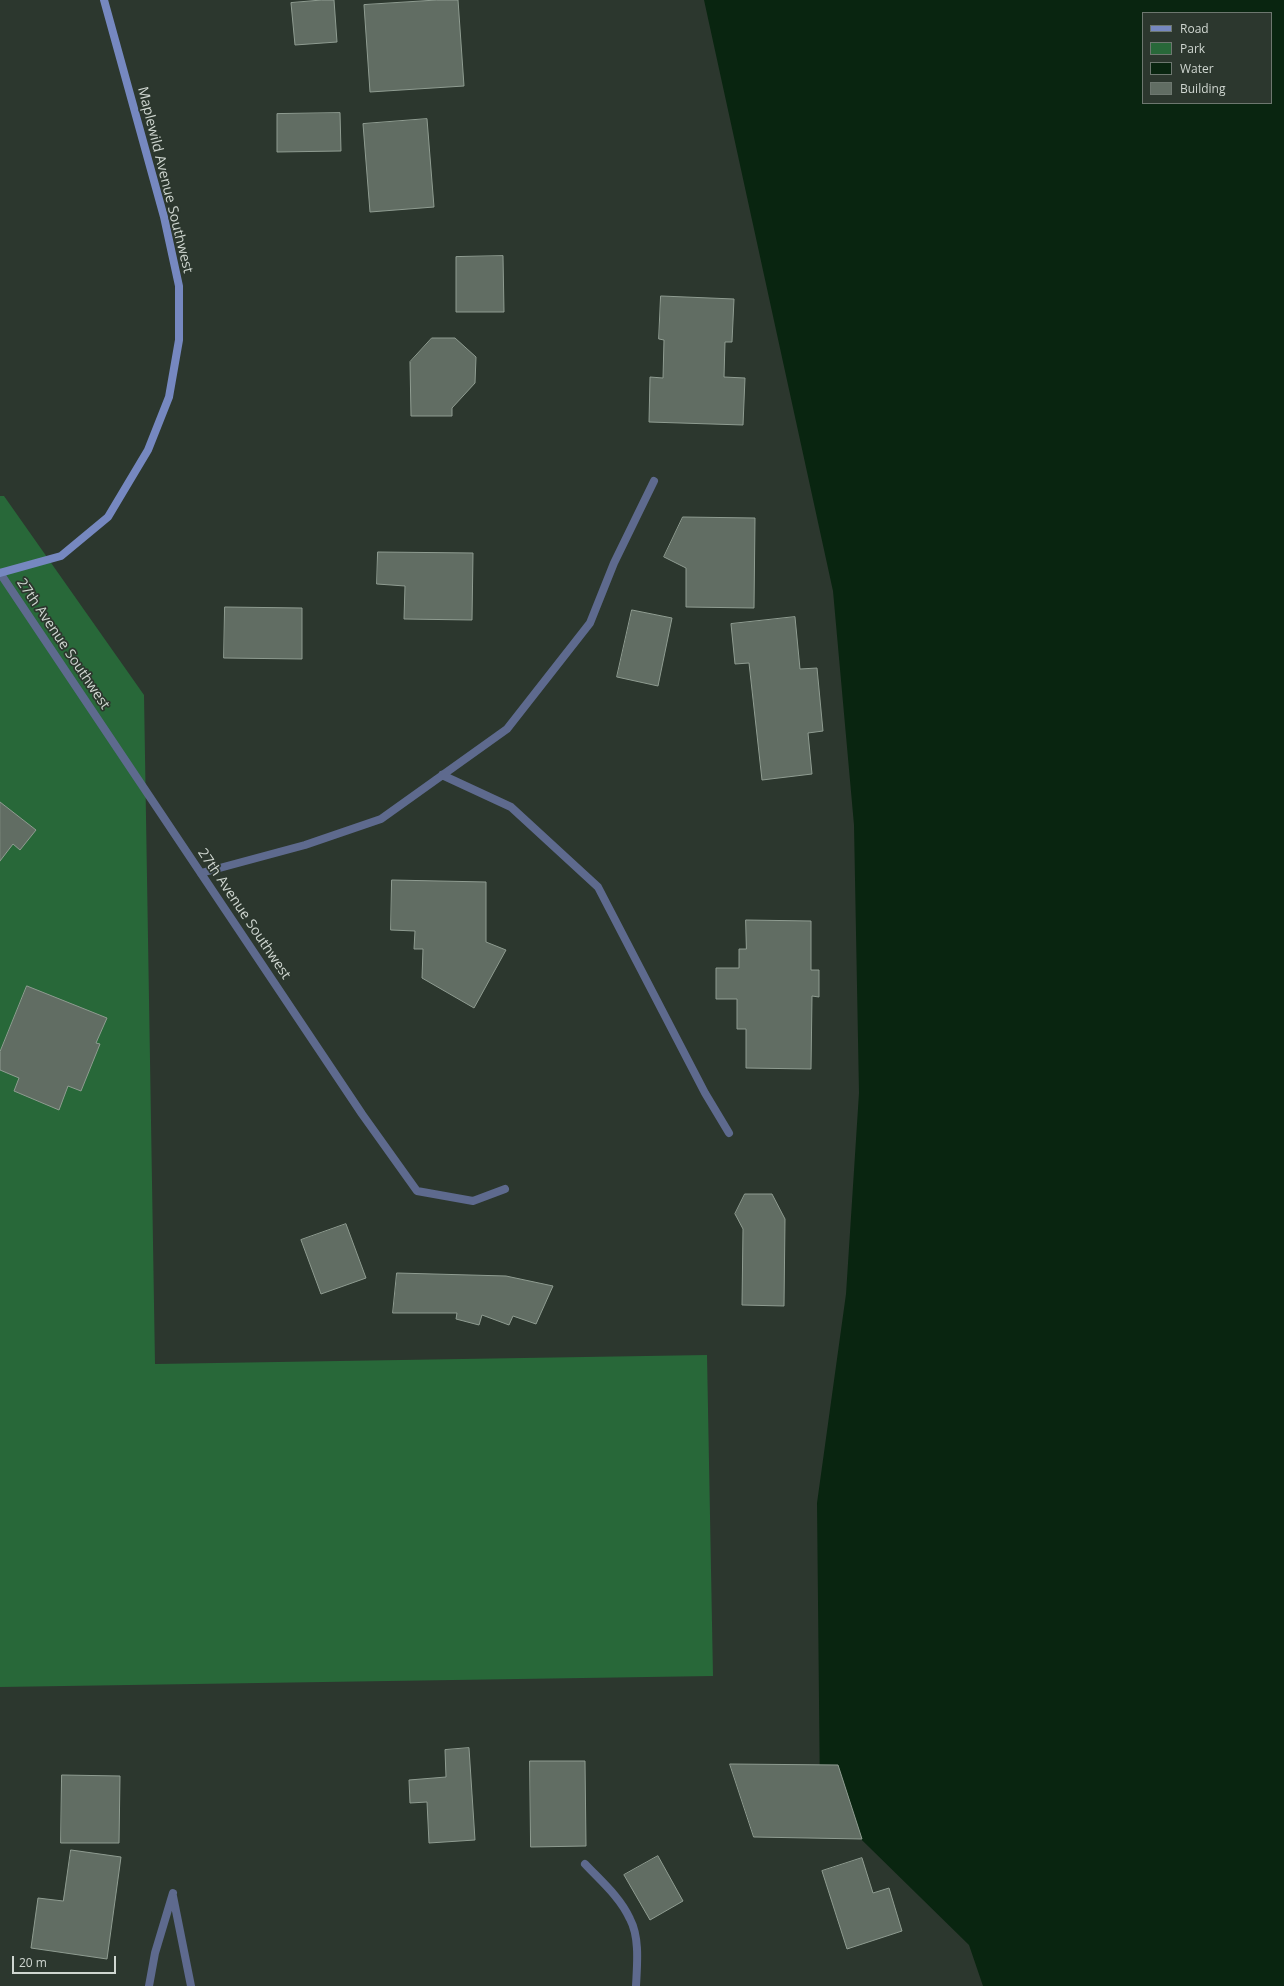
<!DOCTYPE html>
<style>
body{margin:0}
#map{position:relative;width:1284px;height:1986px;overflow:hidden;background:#2c372e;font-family:"Open Sans",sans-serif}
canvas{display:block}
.legend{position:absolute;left:1142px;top:12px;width:130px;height:92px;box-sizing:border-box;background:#2c372e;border:1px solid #6d776f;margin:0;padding:5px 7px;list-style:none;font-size:12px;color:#cfd6d0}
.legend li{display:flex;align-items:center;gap:8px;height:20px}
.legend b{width:20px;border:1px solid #6d776f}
.scale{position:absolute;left:12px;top:1956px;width:104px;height:18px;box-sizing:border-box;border:2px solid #cfd6d0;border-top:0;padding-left:5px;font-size:12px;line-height:14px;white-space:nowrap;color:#cfd6d0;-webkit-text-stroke:3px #2c372e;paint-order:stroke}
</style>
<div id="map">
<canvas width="1284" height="1986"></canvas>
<ul class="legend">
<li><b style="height:5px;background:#7688c0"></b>Road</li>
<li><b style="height:11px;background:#286839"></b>Park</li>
<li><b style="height:11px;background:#092510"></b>Water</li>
<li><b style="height:11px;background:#616d63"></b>Building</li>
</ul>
<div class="scale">20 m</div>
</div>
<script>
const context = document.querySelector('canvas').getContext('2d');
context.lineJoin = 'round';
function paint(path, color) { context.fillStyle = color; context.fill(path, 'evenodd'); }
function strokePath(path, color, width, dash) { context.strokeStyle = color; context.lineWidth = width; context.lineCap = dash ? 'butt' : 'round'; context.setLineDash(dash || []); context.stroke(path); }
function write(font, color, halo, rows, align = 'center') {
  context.font = font + ' "Open Sans",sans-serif'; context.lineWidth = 3.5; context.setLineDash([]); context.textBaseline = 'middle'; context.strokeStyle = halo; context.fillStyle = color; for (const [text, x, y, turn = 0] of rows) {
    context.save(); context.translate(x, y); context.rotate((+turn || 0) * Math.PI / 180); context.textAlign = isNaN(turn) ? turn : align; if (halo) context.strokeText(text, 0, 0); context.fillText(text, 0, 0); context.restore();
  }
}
paint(new Path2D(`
 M 0,496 L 4,496 L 144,695 L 155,1364 L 707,1355 L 713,1676 L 0,1687 Z`), '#286839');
paint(new Path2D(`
 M 704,0 L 1284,0 L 1284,1986 L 983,1986 L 969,1945 L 820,1799 L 817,1503 L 846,1294 L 859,1093 L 854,825 L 833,591 ZM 1143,13 L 1271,13 L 1271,103 L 1143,103 Z`), '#092510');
const building = new Path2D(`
 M 322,0 L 334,0 L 337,42 L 295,45 L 291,3 Z
 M 437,0 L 458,0 L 464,86 L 370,92 L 364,5 Z
 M 340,113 L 341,151 L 277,152 L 277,114 Z
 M 427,119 L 434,207 L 370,212 L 363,124 Z
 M 503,256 L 504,312 L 456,312 L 456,257 Z
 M 661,296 L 734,299 L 732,342 L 725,342 L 724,377 L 745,378 L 743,425 L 649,422 L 650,377 L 663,378 L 664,340 L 659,339 Z
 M 432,338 L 455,338 L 476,357 L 475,383 L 452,408 L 452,416 L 411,416 L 410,362 Z
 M 683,517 L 755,518 L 754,608 L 686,607 L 686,568 L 664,557 Z
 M 378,552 L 473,553 L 472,620 L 404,619 L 405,586 L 377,584 Z
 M 225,607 L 302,608 L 302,659 L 224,658 Z
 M 632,610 L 672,618 L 658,686 L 617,677 Z
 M 795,617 L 800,669 L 817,668 L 823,731 L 808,733 L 812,774 L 762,780 L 749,663 L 735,664 L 731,624 Z
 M 0,802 L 36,830 L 20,850 L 13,844 L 0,861 Z
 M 392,880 L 486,882 L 486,942 L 506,950 L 474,1008 L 422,978 L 423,949 L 414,949 L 415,931 L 391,930 Z
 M 746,920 L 811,921 L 811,970 L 819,970 L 819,997 L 812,996 L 811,1069 L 746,1068 L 746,1029 L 737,1029 L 737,999 L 716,999 L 716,968 L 739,968 L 739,949 L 746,949 Z
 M 27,986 L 107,1018 L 96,1043 L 100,1044 L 81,1091 L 68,1086 L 59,1110 L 14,1091 L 19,1078 L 0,1070 L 0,1052 Z
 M 745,1194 L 772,1194 L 785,1219 L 784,1306 L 742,1305 L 743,1229 L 735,1214 Z
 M 346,1224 L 366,1278 L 321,1294 L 301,1240 Z
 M 397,1273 L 506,1276 L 553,1286 L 536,1324 L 513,1316 L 509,1325 L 482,1315 L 479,1325 L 456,1319 L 457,1313 L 393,1313 Z
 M 469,1748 L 475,1840 L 429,1843 L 427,1802 L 410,1803 L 409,1780 L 446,1777 L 445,1750 Z
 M 530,1761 L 585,1761 L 586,1846 L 531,1847 Z
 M 730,1764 L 838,1765 L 862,1839 L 754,1837 Z
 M 62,1775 L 120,1776 L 119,1843 L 61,1843 Z
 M 71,1850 L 121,1857 L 107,1959 L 31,1948 L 38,1898 L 63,1901 Z
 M 658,1856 L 683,1901 L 650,1920 L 624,1875 Z
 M 862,1858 L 873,1893 L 889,1888 L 902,1931 L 847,1949 L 822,1871 Z`);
paint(building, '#616d63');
strokePath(building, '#8f9c91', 1);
strokePath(new Path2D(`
 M 442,775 L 511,807 L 598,887 L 705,1093 L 729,1133
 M 201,873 L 305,845 L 381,819 L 507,729 L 590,623 L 614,563 L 654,481`), '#5e6a8e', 8);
strokePath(new Path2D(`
 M 0,573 L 362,1114 L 417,1191 L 473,1201 L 505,1189
 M 585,1864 C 601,1881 620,1897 630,1919 C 640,1938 637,1965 636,1986
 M 173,1896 L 191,1986
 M 149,1986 L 155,1953 L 173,1893`), '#5e6a8e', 8);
strokePath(new Path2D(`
 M 0,573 L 61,556 L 108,517 L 148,450 L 169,397 L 179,340 L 179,286 L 164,217 L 104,0`), '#7688c0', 8);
write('14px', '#cfd6d0', '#2c372e', [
 ["Maplewild Avenue Southwest",165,180,76],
 ["27th Avenue Southwest",63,644,56],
 ["27th Avenue Southwest",244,914,56]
]);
</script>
